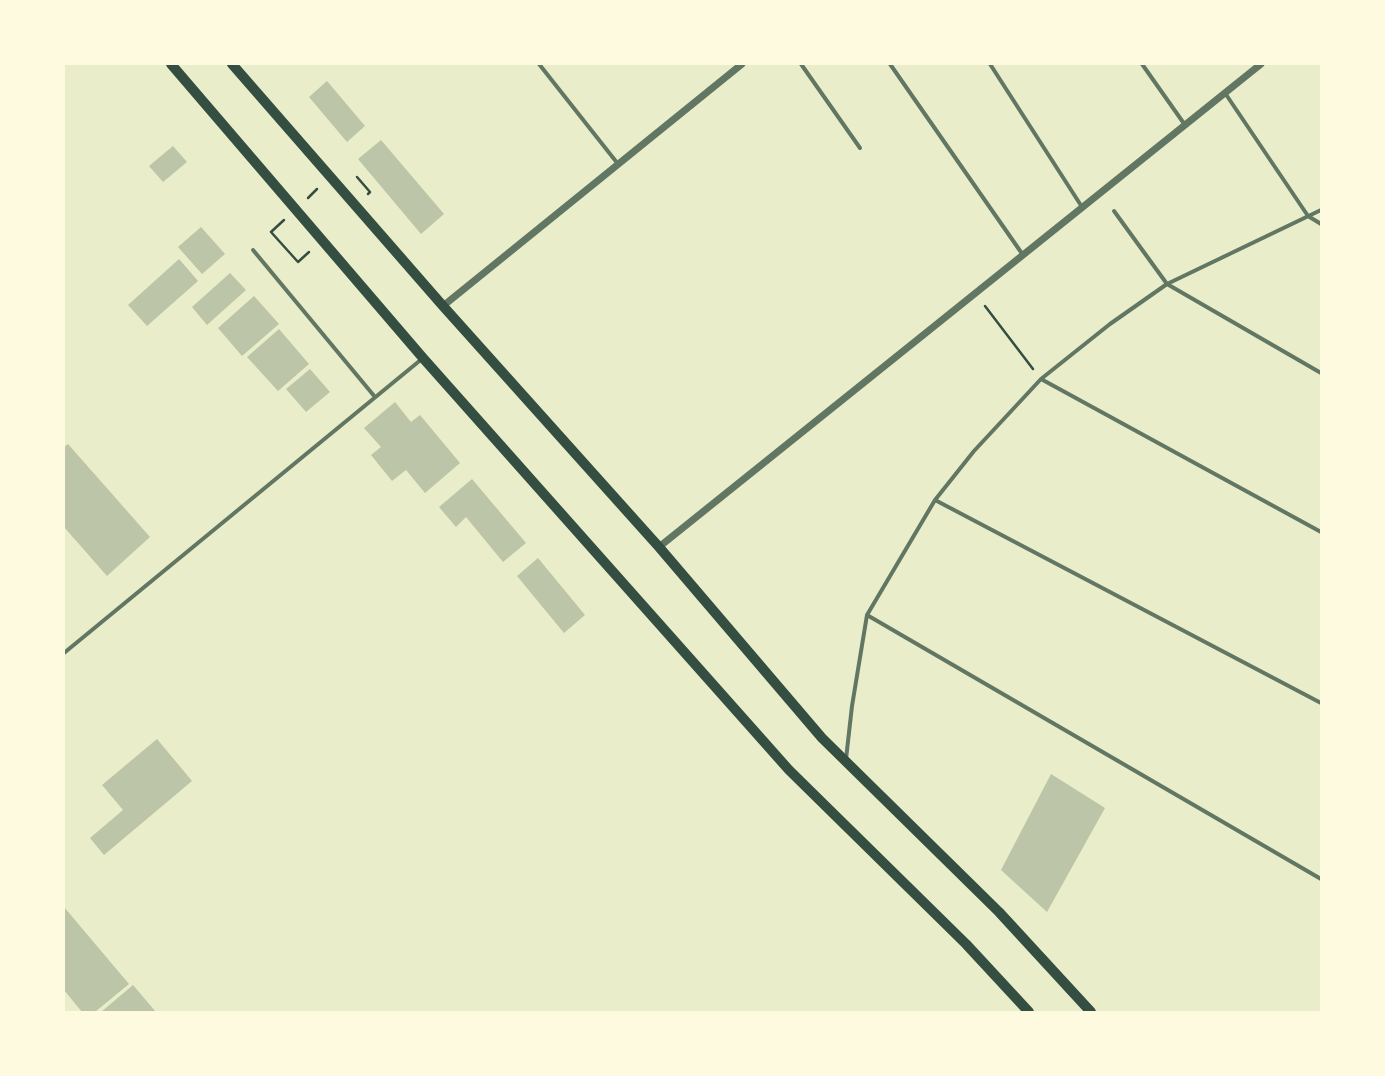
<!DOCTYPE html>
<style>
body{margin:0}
#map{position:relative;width:1385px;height:1076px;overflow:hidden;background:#e9edc9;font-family:"Archivo Narrow",sans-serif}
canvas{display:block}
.frame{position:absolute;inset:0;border:65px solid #fefae0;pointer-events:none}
</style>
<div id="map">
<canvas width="1385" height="1076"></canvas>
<div class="frame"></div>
</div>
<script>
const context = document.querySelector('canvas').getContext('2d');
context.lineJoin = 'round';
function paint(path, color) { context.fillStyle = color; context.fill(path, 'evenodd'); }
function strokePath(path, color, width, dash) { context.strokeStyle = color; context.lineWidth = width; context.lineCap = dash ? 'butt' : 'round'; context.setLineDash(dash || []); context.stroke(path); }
paint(new Path2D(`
 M 327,81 L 365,126 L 347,142 L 309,97 Z
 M 381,140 L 444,214 L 421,234 L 358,159 Z
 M 173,146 L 187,162 L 163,182 L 149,166 Z
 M 201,227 L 225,254 L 202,274 L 178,247 Z
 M 179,259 L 198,281 L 147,326 L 128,305 Z
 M 230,273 L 246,290 L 207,325 L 192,307 Z
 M 254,296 L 279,324 L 242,356 L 218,328 Z
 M 279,329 L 309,364 L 278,391 L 247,357 Z
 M 310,369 L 330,392 L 306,412 L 286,389 Z
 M 395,402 L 411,422 L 420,415 L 460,463 L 425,493 L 406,470 L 392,481 L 371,455 L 381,447 L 364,428 Z
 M 68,444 L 150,537 L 107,576 L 64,527 L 64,447 Z
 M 472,479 L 526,543 L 503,562 L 466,517 L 456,527 L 439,507 Z
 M 538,558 L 585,615 L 564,633 L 517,576 Z
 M 157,739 L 192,781 L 104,855 L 90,838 L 123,810 L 102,785 Z
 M 1051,774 L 1105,808 L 1047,912 L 1001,870 Z
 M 64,907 L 129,984 L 95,1012 L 82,1012 L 64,990 Z
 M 133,985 L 156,1012 L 101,1012 Z`), '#bcc5a7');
strokePath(new Path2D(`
 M 357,177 L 370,192 L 368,194
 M 308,198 L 317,189
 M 284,220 L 271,232 L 298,262 L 309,252
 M 985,306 L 1033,369`), '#344e41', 2.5);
strokePath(new Path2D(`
 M 539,64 L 618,164
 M 801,64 L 860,148
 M 890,64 L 1023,255
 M 990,64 L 1082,207
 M 1142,64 L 1185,125
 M 1225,93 L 1308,216 L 1321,224
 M 1114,211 L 1167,284 L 1321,373
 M 253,250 L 375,397
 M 1041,379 L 1321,532
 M 935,500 L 1321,703
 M 867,615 L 1321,879
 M 64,653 L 423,358
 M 846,759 L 852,706 L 867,615 L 935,500 L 974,451 L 1041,379 L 1110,324 L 1167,284 L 1321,210`), '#617663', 4);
strokePath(new Path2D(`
 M 443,306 L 742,64
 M 659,547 L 1261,64`), '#617663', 7);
strokePath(new Path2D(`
 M 171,64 L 423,358 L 789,770 L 966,944 L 1029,1012
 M 232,64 L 443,306 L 659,547 L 822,738 L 999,912 L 1091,1012`), '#344e41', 10);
</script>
